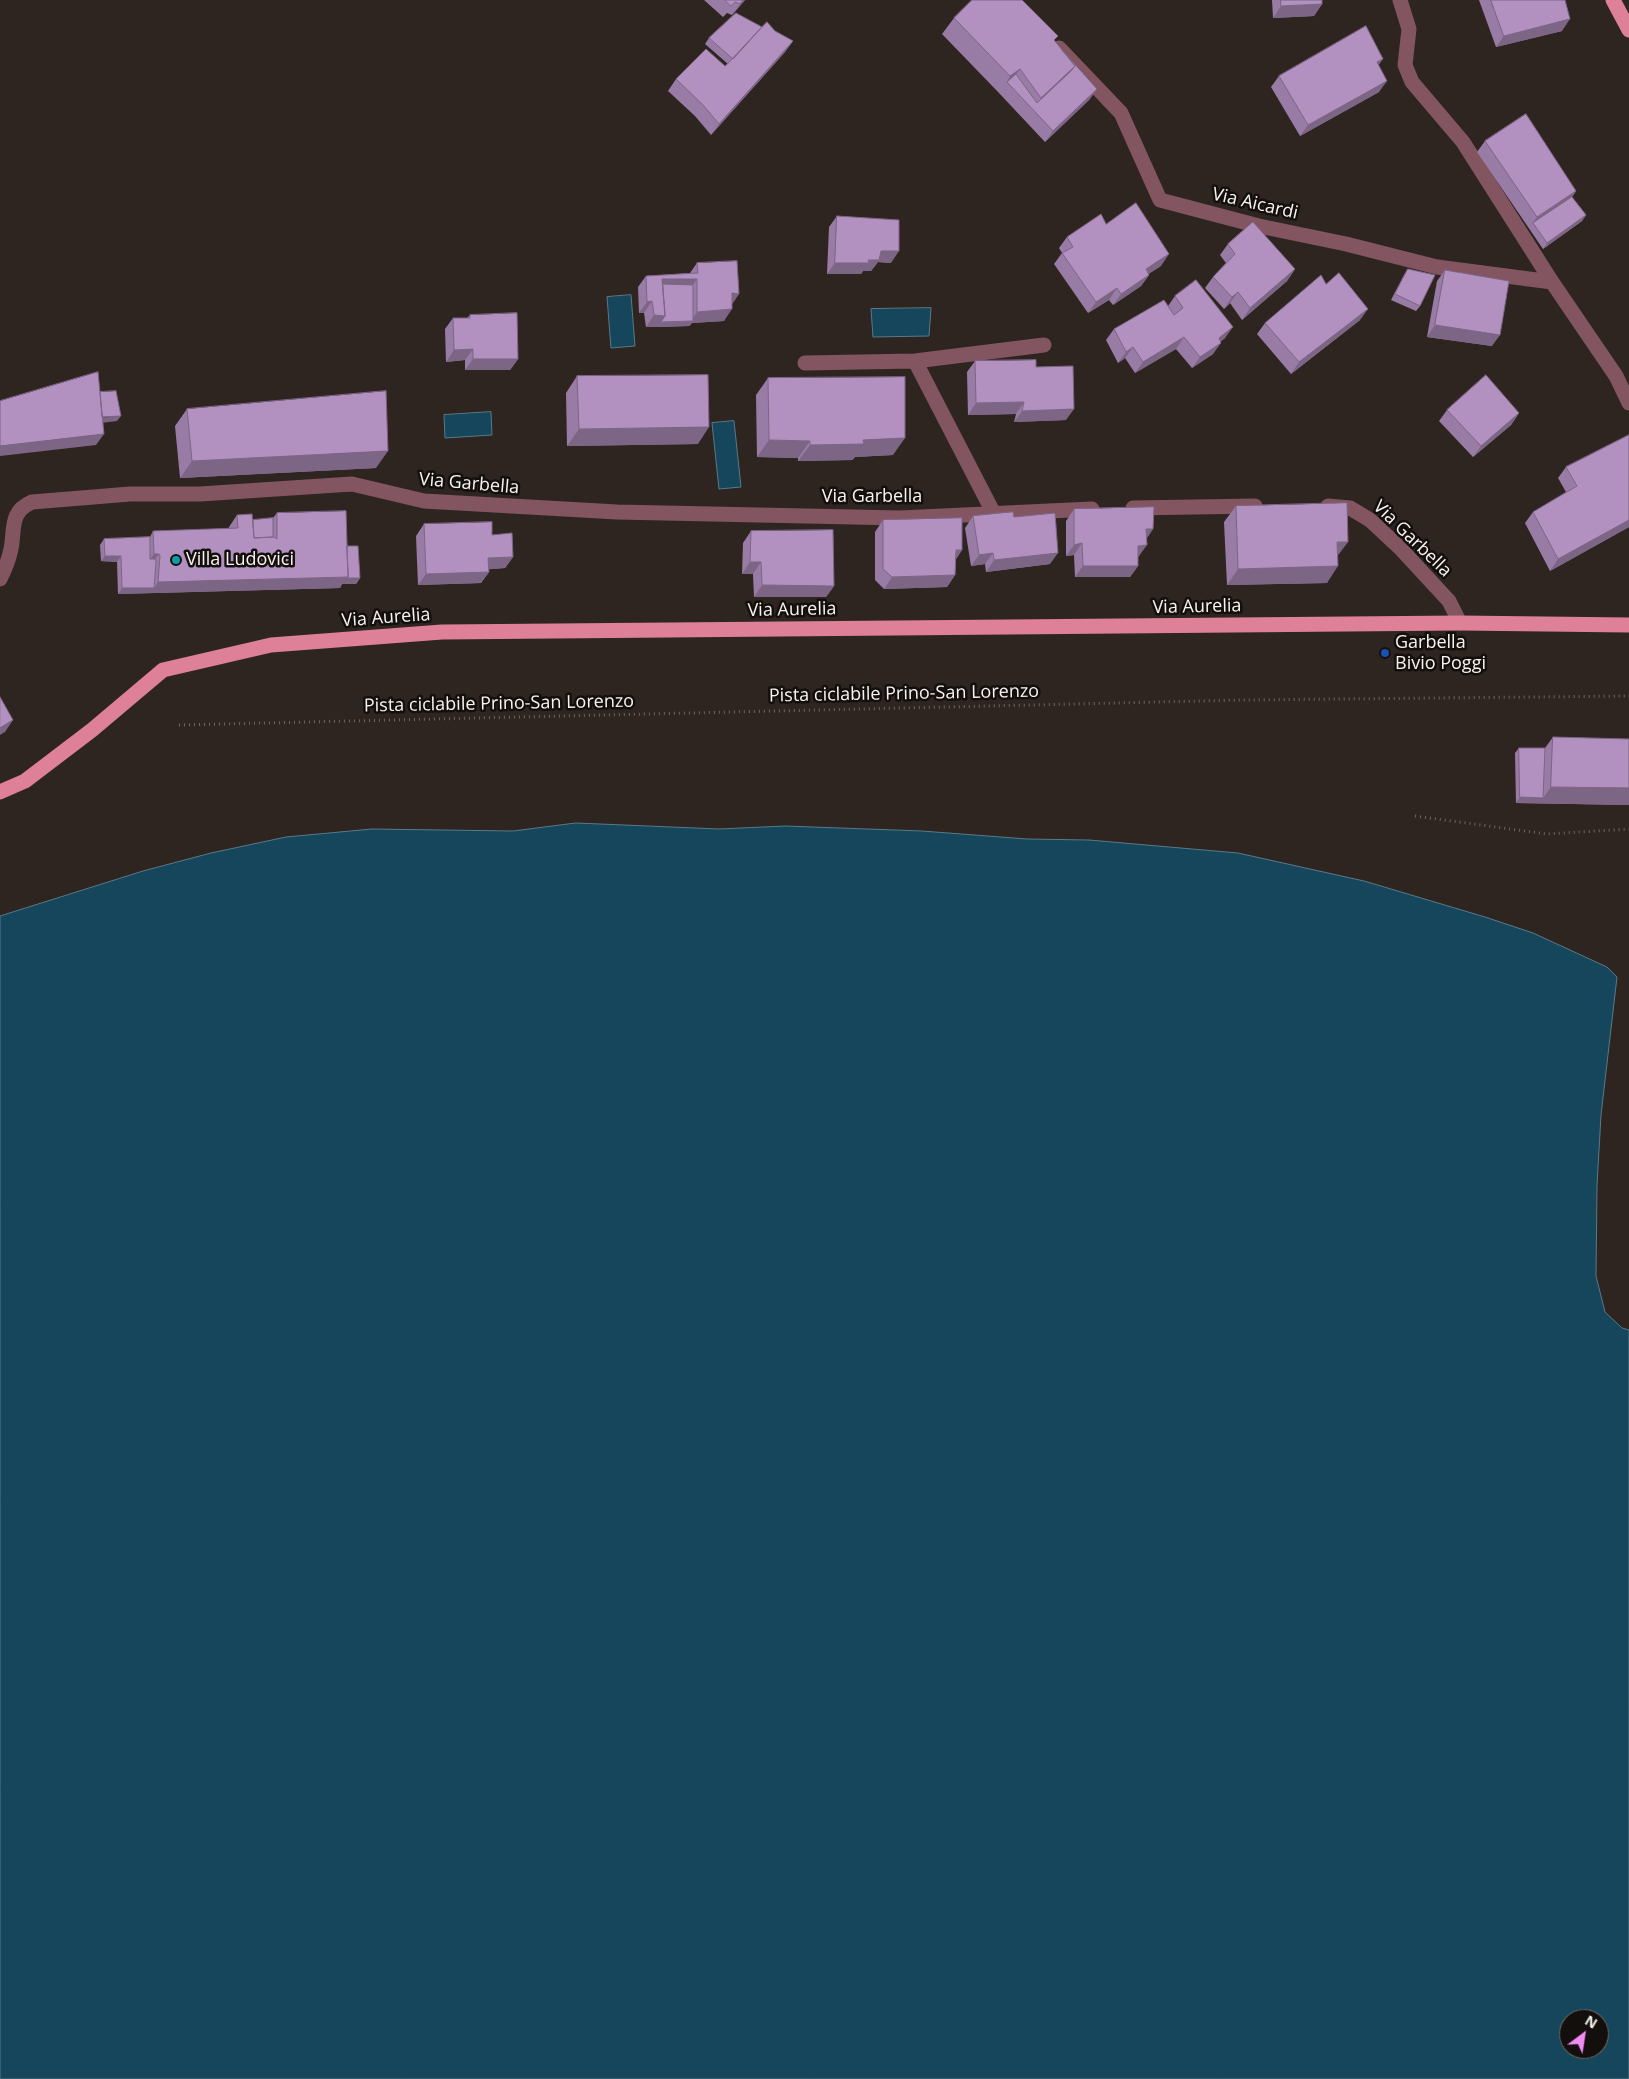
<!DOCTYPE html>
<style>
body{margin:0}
#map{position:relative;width:1629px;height:2079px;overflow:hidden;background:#2e2521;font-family:"Open Sans",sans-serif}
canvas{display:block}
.north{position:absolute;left:1559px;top:2009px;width:50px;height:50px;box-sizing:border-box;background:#130f0d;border:1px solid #6f6a68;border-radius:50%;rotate:31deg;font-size:14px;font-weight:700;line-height:20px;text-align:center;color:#f9f3f0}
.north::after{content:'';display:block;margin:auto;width:18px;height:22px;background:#f28af3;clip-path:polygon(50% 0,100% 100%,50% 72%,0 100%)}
</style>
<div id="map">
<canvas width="1629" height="2079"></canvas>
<div class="north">N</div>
</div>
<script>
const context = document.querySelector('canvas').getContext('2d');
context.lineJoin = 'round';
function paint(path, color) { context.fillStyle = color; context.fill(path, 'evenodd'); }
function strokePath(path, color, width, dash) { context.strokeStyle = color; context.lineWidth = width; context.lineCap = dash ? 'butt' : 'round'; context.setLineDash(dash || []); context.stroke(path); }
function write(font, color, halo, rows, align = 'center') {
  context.font = font + ' "Open Sans",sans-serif'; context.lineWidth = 5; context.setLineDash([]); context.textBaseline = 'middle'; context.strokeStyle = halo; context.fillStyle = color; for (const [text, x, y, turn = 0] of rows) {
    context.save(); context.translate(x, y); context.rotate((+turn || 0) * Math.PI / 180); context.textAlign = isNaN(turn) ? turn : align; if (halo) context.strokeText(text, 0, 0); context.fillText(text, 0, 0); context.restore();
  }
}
const water = new Path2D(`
 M 631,295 L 635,346 L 611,348 L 607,297 Z
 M 931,308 L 929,336 L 873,337 L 871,309 Z
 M 491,412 L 492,435 L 445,438 L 444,415 Z
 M 734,421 L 741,487 L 719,489 L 712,423 Z
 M 576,823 L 719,829 L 785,826 L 922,831 L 1027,839 L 1089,840 L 1238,853 L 1364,881 L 1485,917 L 1533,933 L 1607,967 L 1617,977 L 1601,1115 L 1597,1185 L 1596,1276 L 1605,1312 L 1622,1328 L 1629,1330 L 1629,2079 L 0,2079 L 0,916 L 143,871 L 211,853 L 286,837 L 372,829 L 513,831 ZM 1569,2019 L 1599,2019 L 1599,2049 L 1569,2049 Z`);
paint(water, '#15465b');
strokePath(water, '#597a88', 1);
strokePath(new Path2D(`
 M 179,725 L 1243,700 L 1629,696
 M 1415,816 L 1547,834 L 1629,829`), '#6d6561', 3, [1, 4]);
strokePath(new Path2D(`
 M 1400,0 L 1409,29 L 1405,65 L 1412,82 L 1463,142 L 1552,282 L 1616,376 L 1629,403
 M 1059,48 L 1121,113 L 1160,200 L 1259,226 L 1346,244 L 1437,267 L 1552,282
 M 915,361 L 993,512
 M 805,363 L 915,361 L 1044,345
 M 1328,506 L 1350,508 L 1370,520 L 1400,548 L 1449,601 L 1460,623
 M 1133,508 L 1255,506
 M 0,579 C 5,569 9,559 11,549 C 15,529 9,512 32,502 L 130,494 L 200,494 L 352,484 L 424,501 L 617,512 L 900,518 L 1092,509`), '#825560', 15);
strokePath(new Path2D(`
 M 1613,0 L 1629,30
 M 0,792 L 25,781 L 92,730 L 163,670 L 271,645 L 442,632 L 1460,623 L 1629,625`), '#dd8098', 15);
paint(new Path2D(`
 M 704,0 L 745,0 L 732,15 L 727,13 L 723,17 Z
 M 1272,0 L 1322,0 L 1322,4 L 1314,16 L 1273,18 Z
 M 1479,0 L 1565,0 L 1562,31 L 1496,47 Z
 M 954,18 L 1054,41 L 1097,89 L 1089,100 L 1045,142 L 999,93 L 942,34 Z
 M 762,27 L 775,31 L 793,41 L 785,52 L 711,135 L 695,116 L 668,91 L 676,79 L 725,66 L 728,64 L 705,44 L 709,38 Z
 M 1379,65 L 1379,92 L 1300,136 L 1271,87 L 1279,76 Z
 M 1485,141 L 1576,191 L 1572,197 L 1586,215 L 1582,221 L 1543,249 L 1477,152 Z
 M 837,216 L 891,263 L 878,262 L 871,271 L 863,271 L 861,274 L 827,274 L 829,227 Z
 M 1067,237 L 1161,266 L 1148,274 L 1149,275 L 1141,286 L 1113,305 L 1109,300 L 1088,313 L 1054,264 L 1062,253 L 1059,248 Z
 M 1228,244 L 1295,269 L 1287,281 L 1242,320 L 1230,303 L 1224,309 L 1205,288 L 1213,277 L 1226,263 L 1220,255 Z
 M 697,263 L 732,303 L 724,321 L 692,323 L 689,326 L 657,327 L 646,327 L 644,313 L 639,313 L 638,287 L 646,276 L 690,273 Z
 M 1408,269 L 1420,306 L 1416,311 L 1391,300 L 1404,275 Z
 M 1445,270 L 1492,346 L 1427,337 L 1437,281 Z
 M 1326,284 L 1360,320 L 1291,374 L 1257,334 L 1265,323 Z
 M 1175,296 L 1225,338 L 1220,342 L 1213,354 L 1192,368 L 1176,349 L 1135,373 L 1125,358 L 1118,363 L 1106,340 L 1114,329 L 1168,306 Z
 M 470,315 L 518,359 L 510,370 L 465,370 L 465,360 L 446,362 L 445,329 L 453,318 L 467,318 Z
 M 975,361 L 1036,367 L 1066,420 L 1014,422 L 1016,414 L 968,415 L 967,372 Z
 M 577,376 L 698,444 L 567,446 L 566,393 Z
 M 768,378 L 893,455 L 855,457 L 852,460 L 798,461 L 798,458 L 757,457 L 756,395 Z
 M 187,409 L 376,468 L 180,478 L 175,426 Z
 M 1447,410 L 1519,413 L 1511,425 L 1473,457 L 1439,421 Z
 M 1566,467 L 1629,527 L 1550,571 L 1525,523 L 1533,512 L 1566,492 L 1558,478 Z
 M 1236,506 L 1338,556 L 1327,583 L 1227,585 L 1224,522 Z
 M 1074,509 L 1153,529 L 1146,539 L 1139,556 L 1138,557 L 1138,566 L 1130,577 L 1075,577 L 1074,555 L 1066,556 L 1066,521 Z
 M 277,513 L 347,546 L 360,578 L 356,584 L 342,584 L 340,588 L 118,594 L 117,562 L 101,561 L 100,545 L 104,539 L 150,537 L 153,531 L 229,529 L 229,527 L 237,515 L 253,520 L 273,518 Z
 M 973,516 L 1014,517 L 1050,564 L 986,572 L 985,564 L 971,566 L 965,528 Z
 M 883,520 L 962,550 L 956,559 L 955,575 L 947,587 L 884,589 L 875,580 L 875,532 Z
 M 424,524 L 492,535 L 513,557 L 505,568 L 489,569 L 489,572 L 481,583 L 418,585 L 416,536 Z
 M 751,531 L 834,586 L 826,597 L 754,597 L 753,574 L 742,574 L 743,543 Z
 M 1553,737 L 1629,805 L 1516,803 L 1515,753 L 1519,748 L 1545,748 Z`), '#997ca5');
paint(new Path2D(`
 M 743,0 L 745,0 L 732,15 L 740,4 Z
 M 1322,4 L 1314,16 L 1273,18 L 1281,6 Z
 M 1570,19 L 1562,31 L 1496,47 L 1504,36 Z
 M 793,41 L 785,52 L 711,135 L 719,124 Z
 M 1383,59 L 1375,70 L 1377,62 Z
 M 1075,66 L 1063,82 L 1033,110 L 1041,98 Z
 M 1020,69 L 1009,84 L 1007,82 L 1010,76 Z
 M 1387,81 L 1379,92 L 1300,136 L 1308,125 Z
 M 1097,89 L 1089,100 L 1045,142 L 1053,131 Z
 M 1576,191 L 1568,203 L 1533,223 L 1537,217 Z
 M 1586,215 L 1582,221 L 1543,249 L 1547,243 Z
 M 881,251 L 899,251 L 891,263 L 878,262 L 871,271 L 863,271 L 861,274 L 827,274 L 835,263 Z
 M 1169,254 L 1161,266 L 1138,281 L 1146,269 Z
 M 1295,269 L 1287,281 L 1242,320 L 1250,308 Z
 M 1149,275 L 1141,286 L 1113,305 L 1121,294 Z
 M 662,279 L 697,279 L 689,291 L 659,290 Z
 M 1117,288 L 1109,300 L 1088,313 L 1096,302 Z
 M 1238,292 L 1230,303 L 1224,309 L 1232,297 Z
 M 732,293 L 739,294 L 731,306 Z
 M 652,301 L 644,313 L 639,313 L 647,302 Z
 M 732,309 L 724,321 L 692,323 L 689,326 L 657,327 L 661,322 L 691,321 L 697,312 Z
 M 1368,309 L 1360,320 L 1291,374 L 1299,362 Z
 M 654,315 L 665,316 L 657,327 L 646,327 Z
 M 1435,325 L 1500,335 L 1492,346 L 1427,337 Z
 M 1233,327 L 1225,338 L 1215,346 L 1221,343 L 1213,354 L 1192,368 L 1200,357 L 1219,338 Z
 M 1184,337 L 1176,349 L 1135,373 L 1143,362 Z
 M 1133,347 L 1125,358 L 1118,363 L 1126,352 Z
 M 473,349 L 465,360 L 446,362 L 454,350 Z
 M 473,359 L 518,359 L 510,370 L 465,370 Z
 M 1024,402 L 1016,414 L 968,415 L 976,403 Z
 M 1074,409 L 1066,420 L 1014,422 L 1022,411 Z
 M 1519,413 L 1511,425 L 1473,457 L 1481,446 Z
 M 121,416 L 117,421 L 93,424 L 97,418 Z
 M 709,427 L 698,444 L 567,446 L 579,429 Z
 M 104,434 L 96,445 L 0,456 L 0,446 Z
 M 905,438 L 893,455 L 855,457 L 852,460 L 798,461 L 810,445 L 863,440 Z
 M 769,440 L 810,441 L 798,458 L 757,457 Z
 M 388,451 L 376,468 L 180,478 L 192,461 Z
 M 1629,520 L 1629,527 L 1550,571 L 1558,559 Z
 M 1146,529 L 1153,529 L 1145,541 Z
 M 1337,542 L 1348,542 L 1336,558 Z
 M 1082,543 L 1074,555 L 1066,556 L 1074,545 Z
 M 1147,545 L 1139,556 L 1130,558 L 1138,546 Z
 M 956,550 L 962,550 L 954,562 Z
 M 993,553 L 985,564 L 971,566 L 979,555 Z
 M 1058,553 L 1050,564 L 986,572 L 994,560 Z
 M 154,554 L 159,554 L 151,565 L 146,565 Z
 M 105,556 L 121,556 L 117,562 L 101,561 Z
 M 513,557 L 505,568 L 480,570 L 488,558 Z
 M 750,562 L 761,562 L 753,574 L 742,574 Z
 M 1083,566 L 1138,566 L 1130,577 L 1075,577 Z
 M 1338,566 L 1327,583 L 1227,585 L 1238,569 Z
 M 489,572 L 481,583 L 418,585 L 426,574 Z
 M 955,575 L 947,587 L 884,589 L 892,577 Z
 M 348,577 L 360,578 L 356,584 L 342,584 L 340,588 L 118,594 L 122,588 L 154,588 L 158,582 Z
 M 762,585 L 834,586 L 826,597 L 754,597 Z
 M 13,720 L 5,732 L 0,735 L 0,728 Z
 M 1551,787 L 1629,788 L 1629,805 L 1516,803 L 1520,797 L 1543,798 Z`), '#7d6586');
const building = new Path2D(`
 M 725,0 L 743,0 L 740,4 L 735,2 L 731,6 Z
 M 972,0 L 1022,0 L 1058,36 L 1054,40 L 1075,66 L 1041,98 L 1020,69 L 1010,76 L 954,18 Z
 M 1281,0 L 1322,0 L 1322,4 L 1281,6 Z
 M 1491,0 L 1565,0 L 1570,19 L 1504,36 Z
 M 736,13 L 762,27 L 733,59 L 709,38 Z
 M 767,22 L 775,31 L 793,41 L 719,124 L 703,105 L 676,79 L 706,49 L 725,66 Z
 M 1366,26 L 1383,59 L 1377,62 L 1387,81 L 1308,125 L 1279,76 Z
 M 1062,50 L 1097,89 L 1053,131 L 1007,82 L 1016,74 L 1037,103 L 1071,71 L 1075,66 Z
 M 1526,114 L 1576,191 L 1537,217 L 1485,141 Z
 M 1572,197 L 1586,215 L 1547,243 L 1533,223 Z
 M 1136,203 L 1169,254 L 1146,269 L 1149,275 L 1121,294 L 1117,288 L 1096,302 L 1062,253 L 1073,247 L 1067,237 L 1101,214 L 1106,224 Z
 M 837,216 L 899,220 L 899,251 L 881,251 L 879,260 L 868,260 L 869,263 L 835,263 Z
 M 1253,222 L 1295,269 L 1250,308 L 1238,292 L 1232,297 L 1213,277 L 1235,254 L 1228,244 Z
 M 737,261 L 739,294 L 732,293 L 732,309 L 697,312 L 697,279 L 662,279 L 665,316 L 654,315 L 652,301 L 647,302 L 646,276 L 698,273 L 697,263 Z
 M 1408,269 L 1435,275 L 1420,306 L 1395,294 Z
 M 1445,270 L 1509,281 L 1500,335 L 1435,325 Z
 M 1339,273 L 1368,309 L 1299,362 L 1265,323 L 1321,275 L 1326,284 Z
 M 1196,280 L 1233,327 L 1219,338 L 1221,343 L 1200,357 L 1184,337 L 1143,362 L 1133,347 L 1126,352 L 1114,329 L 1164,300 L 1174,315 L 1183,308 L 1175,296 Z
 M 663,284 L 693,285 L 693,321 L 661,322 L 665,316 Z
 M 517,313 L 518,359 L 473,359 L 473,349 L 454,350 L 453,318 L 470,318 L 470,315 Z
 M 1036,360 L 1036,367 L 1073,366 L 1074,409 L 1022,411 L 1024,402 L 976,403 L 975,361 Z
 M 98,372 L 104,434 L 0,446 L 0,401 Z
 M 708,375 L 709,427 L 579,429 L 577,376 Z
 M 1486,375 L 1519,413 L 1481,446 L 1447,410 Z
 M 905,377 L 905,438 L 863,440 L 864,444 L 810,445 L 810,441 L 769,440 L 768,378 Z
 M 116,391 L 121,416 L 102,417 L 100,392 Z
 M 386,391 L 388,451 L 192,461 L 187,409 Z
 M 1629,435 L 1629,520 L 1558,559 L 1533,512 L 1577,486 L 1566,467 Z
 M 1347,503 L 1348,542 L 1337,542 L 1338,566 L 1238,569 L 1236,506 Z
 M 1154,507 L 1153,529 L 1146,529 L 1147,545 L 1138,546 L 1138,566 L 1083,566 L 1082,543 L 1074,545 L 1074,509 Z
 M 346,511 L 348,577 L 158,582 L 160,556 L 159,554 L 154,554 L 153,531 L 238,528 L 237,515 L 252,514 L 254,538 L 274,537 L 277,539 L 277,513 Z
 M 1013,512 L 1014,517 L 1055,513 L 1058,553 L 994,560 L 993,553 L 979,555 L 973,516 Z
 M 273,518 L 273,537 L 254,538 L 253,520 Z
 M 962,518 L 962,550 L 956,550 L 955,575 L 892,577 L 883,569 L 883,520 Z
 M 492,522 L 492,535 L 512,533 L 513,557 L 488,558 L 489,572 L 426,574 L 424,524 Z
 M 833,530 L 834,586 L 762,585 L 761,562 L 750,562 L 751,531 Z
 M 150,537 L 150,559 L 155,559 L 156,561 L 154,588 L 122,588 L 121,556 L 105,556 L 104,539 Z
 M 347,546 L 358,546 L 360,578 L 346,578 L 348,577 Z
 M 0,697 L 13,720 L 0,728 Z
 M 1553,737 L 1629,739 L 1629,788 L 1551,787 Z
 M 1519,748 L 1545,748 L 1543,798 L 1520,797 Z`);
paint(building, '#b290c0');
strokePath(building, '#7d6586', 1);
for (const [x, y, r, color] of [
 [176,560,5,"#0f9aa8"],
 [1385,653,5,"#1a4fb4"]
]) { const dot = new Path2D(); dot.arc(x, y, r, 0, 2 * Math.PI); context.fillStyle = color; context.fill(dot); strokePath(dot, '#130f0d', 2); }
write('18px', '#f9f3f0', '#130f0d', [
 ["Via Aicardi",1255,204,13],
 ["Via Garbella",469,484,5],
 ["Via Garbella",872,497],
 ["Via Garbella",1412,539,44],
 ["Via Aurelia",1197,607,-1],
 ["Via Aurelia",792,610,-1],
 ["Via Aurelia",386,618,-4],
 ["Pista ciclabile Prino-San Lorenzo",904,694,-1],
 ["Pista ciclabile Prino-San Lorenzo",499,704,-1]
]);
write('18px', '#f9f3f0', '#130f0d', [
 ["Villa Ludovici",186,560],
 ["Garbella",1395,643],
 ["Bivio Poggi",1395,664]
], 'left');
</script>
